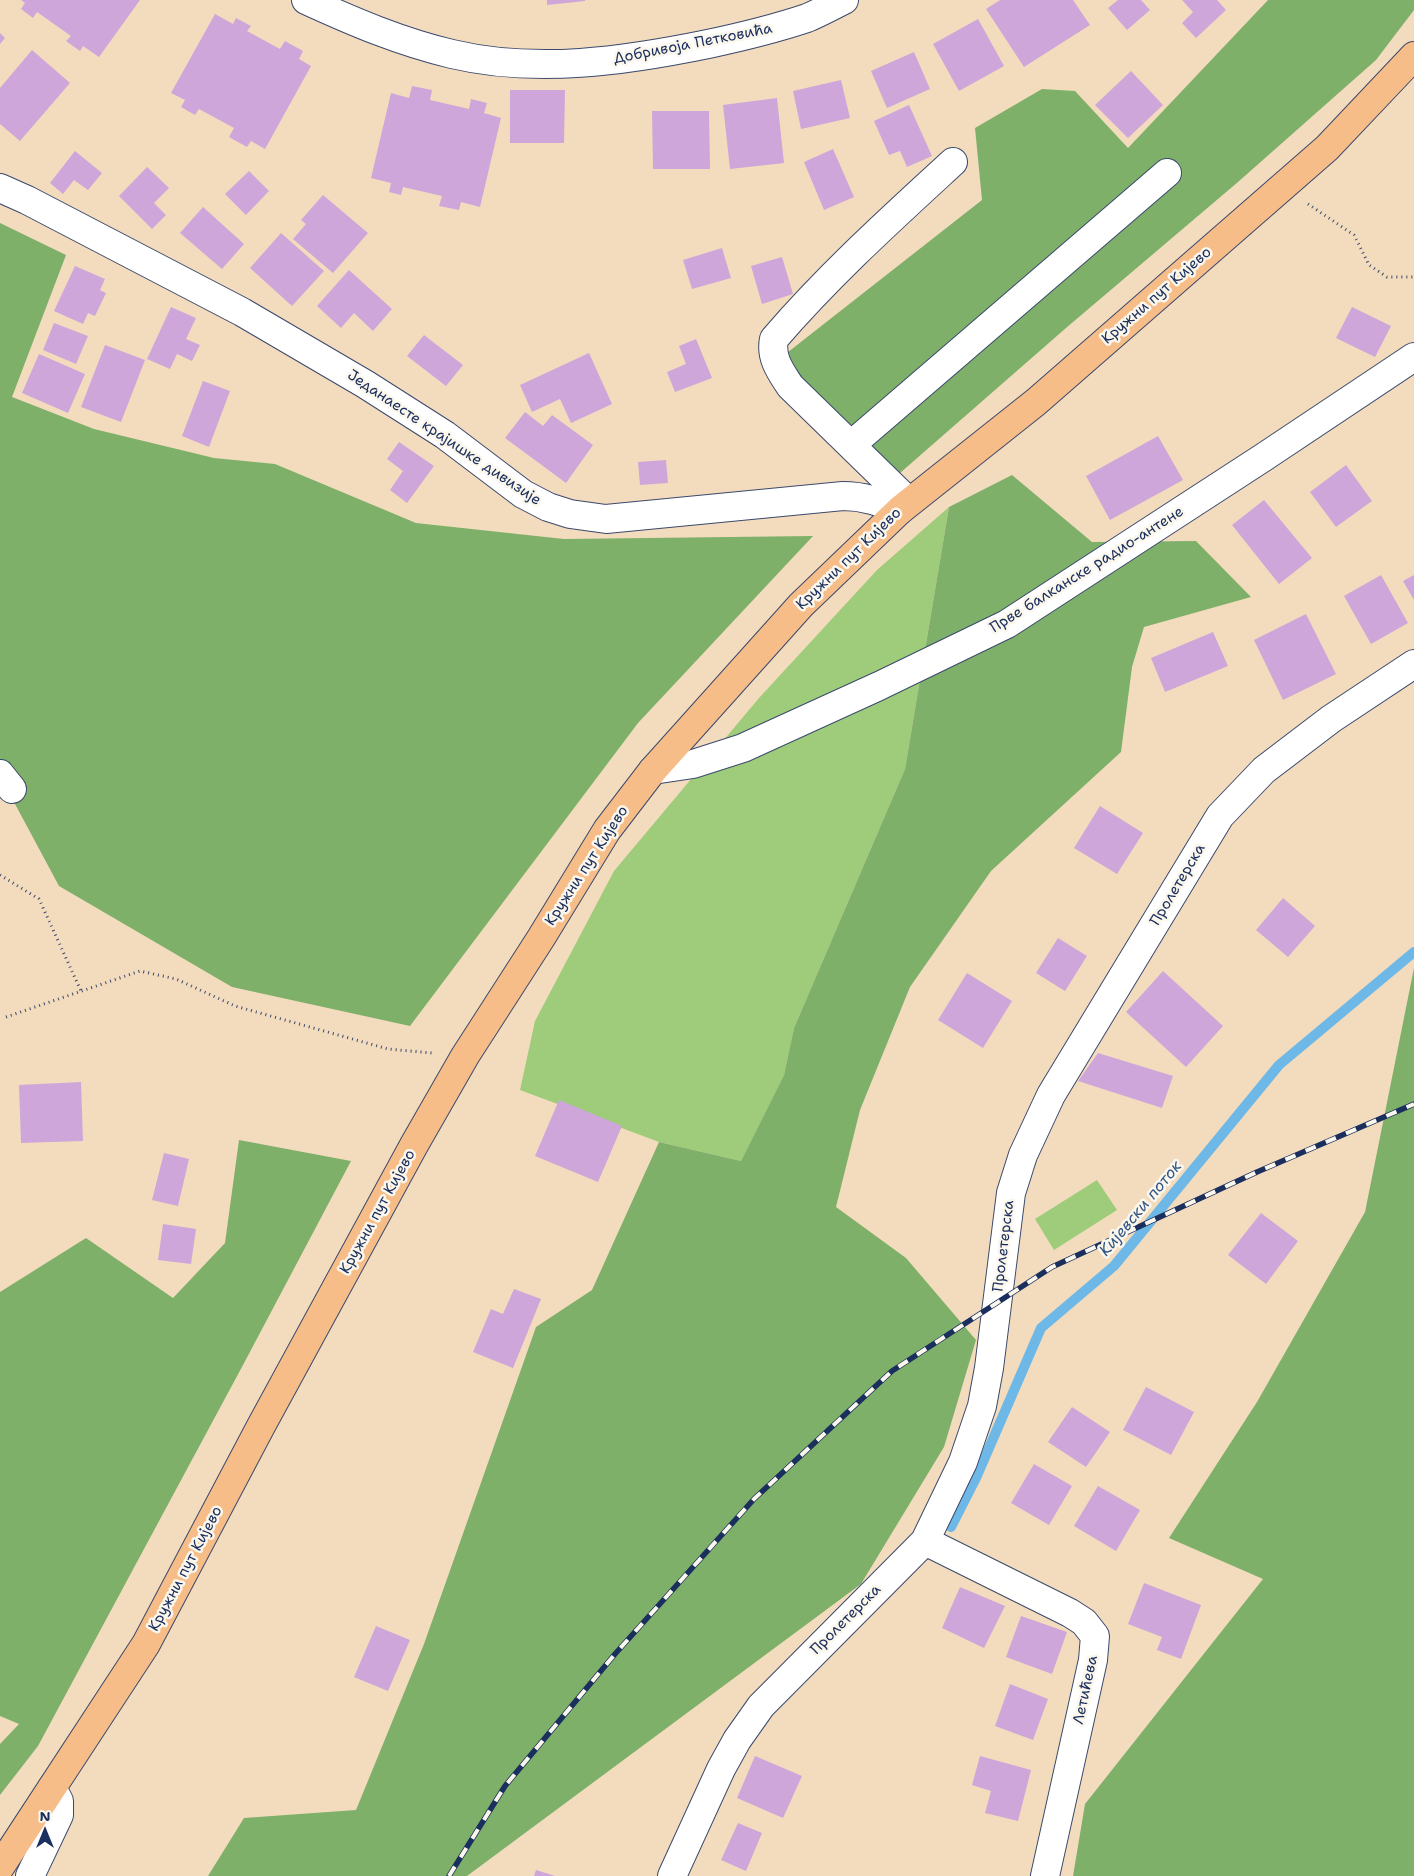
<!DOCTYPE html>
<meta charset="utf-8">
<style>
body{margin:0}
#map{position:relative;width:1414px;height:1876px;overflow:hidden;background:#f3dcbd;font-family:"Shantell Sans",sans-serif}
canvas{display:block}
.north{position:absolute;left:20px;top:1806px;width:50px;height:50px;-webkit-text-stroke:4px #fbf7ec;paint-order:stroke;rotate:0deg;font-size:14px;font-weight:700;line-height:20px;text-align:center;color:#1b2f5e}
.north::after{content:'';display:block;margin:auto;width:18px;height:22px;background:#1b2f5e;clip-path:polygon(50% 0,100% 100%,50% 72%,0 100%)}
</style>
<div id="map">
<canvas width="1414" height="1876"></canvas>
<div class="north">N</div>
</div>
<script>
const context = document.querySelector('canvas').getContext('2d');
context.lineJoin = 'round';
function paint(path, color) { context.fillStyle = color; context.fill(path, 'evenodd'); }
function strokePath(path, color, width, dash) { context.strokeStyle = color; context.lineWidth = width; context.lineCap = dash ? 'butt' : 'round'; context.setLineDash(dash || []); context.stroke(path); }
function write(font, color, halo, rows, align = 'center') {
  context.font = font + ' "Shantell Sans",sans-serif'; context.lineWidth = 5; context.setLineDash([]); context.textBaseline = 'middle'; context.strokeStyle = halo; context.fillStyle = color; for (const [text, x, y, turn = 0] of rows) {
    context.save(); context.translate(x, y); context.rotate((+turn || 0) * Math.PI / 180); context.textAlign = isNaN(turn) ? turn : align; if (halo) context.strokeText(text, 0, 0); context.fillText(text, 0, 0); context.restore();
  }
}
paint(new Path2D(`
 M 949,507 L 905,769 L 794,1028 L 784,1075 L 741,1161 L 659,1142 L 520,1090 L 535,1021 L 614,871 L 759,698 L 877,570 Z
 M 1097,1180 L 1117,1210 L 1054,1250 L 1035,1219 Z`), '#9ecc7a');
paint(new Path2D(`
 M 1268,0 L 1414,0 L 1414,10 L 1376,60 L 1238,182 L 1066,328 L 900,473 L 819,412 L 783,356 L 982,200 L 975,128 L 1042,89 L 1075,91 L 1128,148 Z
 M 0,223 L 66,255 L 12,397 L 94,429 L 214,458 L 275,464 L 416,523 L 564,539 L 813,536 L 638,723 L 410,1026 L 232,987 L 59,886 L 0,776 Z
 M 1012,475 L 1092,542 L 1196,541 L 1251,597 L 1144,627 L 1132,667 L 1121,752 L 991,871 L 910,987 L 860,1110 L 836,1207 L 906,1258 L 976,1340 L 944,1447 L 861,1584 L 467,1876 L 208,1876 L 244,1818 L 356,1810 L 424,1644 L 536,1327 L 592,1290 L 659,1142 L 741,1161 L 784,1075 L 794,1028 L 905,769 L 949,507 Z
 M 1414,968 L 1414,1876 L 1073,1876 L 1085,1804 L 1263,1579 L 1169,1538 L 1257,1402 L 1365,1212 Z
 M 239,1140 L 351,1161 L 243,1365 L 38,1746 L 0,1795 L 0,1744 L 19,1724 L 0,1716 L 0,1292 L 86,1238 L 173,1298 L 225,1243 Z`), '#7eb06a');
strokePath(new Path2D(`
 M 951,1527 L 976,1478 L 1041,1328 L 1114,1266 L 1279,1065 L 1414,952`), '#6eb8e7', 10);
paint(new Path2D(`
 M 21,0 L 140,0 L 99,57 L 83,46 L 80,51 L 66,41 L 71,36 L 37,12 L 33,18 L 21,9 L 25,3 Z
 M 547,0 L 585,0 L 585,1 L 547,5 Z
 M 1000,0 L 1073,0 L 1090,25 L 1024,67 L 986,9 Z
 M 1118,0 L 1141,0 L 1150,10 L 1127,30 L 1108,8 Z
 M 1182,0 L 1217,0 L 1226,10 L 1196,38 L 1182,23 L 1193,12 Z
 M 215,14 L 233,24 L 236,18 L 251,26 L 247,31 L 280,49 L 285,41 L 303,51 L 299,59 L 311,66 L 265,149 L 251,141 L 247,147 L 229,137 L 234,128 L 199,109 L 195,115 L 181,107 L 185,100 L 171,93 Z
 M 978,19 L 1004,66 L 959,91 L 933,44 Z
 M 0,33 L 5,38 L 0,44 Z
 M 32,50 L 70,83 L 20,141 L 0,124 L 0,88 Z
 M 914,52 L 930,89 L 887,108 L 871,71 Z
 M 1131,71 L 1163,105 L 1128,138 L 1095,105 Z
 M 841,80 L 850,118 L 801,129 L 793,91 Z
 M 412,86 L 432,90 L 430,100 L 469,109 L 471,99 L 487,103 L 484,113 L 501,118 L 480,207 L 461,202 L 459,210 L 439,206 L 442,196 L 403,187 L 401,195 L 389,192 L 391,183 L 371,178 L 391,93 L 409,98 Z
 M 510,90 L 565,90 L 564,143 L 510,143 Z
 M 777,98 L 784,163 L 730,169 L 723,105 Z
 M 909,105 L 932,156 L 907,167 L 900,151 L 889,155 L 874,121 Z
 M 652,111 L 709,111 L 710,169 L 653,169 Z
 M 833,149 L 854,197 L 824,210 L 804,162 Z
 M 75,151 L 102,173 L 88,190 L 74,180 L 63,194 L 50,183 Z
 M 147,167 L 169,188 L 154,203 L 166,215 L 152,229 L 119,196 Z
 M 249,171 L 269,191 L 246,215 L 225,194 Z
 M 323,195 L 368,233 L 333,273 L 293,239 L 306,224 L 301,220 Z
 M 203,207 L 244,244 L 222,269 L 180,233 Z
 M 281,233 L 324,271 L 292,306 L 250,268 Z
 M 722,248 L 731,278 L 692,289 L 683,260 Z
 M 782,257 L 793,294 L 762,304 L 751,266 Z
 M 75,266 L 105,279 L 100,290 L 106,293 L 95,316 L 88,313 L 83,324 L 54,311 Z
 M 349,270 L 392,309 L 373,331 L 354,313 L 341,328 L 317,306 Z
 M 171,307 L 196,318 L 186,339 L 200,345 L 192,361 L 177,354 L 170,369 L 147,359 Z
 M 1352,307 L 1391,326 L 1375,357 L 1336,338 Z
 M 54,323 L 88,336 L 76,364 L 43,350 Z
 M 424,335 L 463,365 L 446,386 L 407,356 Z
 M 696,339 L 712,378 L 675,392 L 667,372 L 686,364 L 679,346 Z
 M 105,345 L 145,360 L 121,422 L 81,407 Z
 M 589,353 L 612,404 L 571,423 L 560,399 L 532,412 L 520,385 Z
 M 39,354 L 85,374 L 68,413 L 22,393 Z
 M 203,381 L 230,391 L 209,447 L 182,436 Z
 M 525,412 L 543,426 L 552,415 L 593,445 L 566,483 L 505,438 Z
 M 1158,436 L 1183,480 L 1110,520 L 1086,476 Z
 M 399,442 L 434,466 L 407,503 L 390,490 L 403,471 L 387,459 Z
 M 666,460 L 668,483 L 640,485 L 638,462 Z
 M 1346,465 L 1372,501 L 1336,527 L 1310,492 Z
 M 1264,500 L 1312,558 L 1279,584 L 1232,525 Z
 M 1381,575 L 1408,623 L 1371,644 L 1344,596 Z
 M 1414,575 L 1414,600 L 1403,581 Z
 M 1306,614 L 1336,674 L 1283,700 L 1254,640 Z
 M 1213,632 L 1228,666 L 1165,692 L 1151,658 Z
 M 1100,806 L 1143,833 L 1117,874 L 1074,848 Z
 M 1283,898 L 1315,926 L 1288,957 L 1256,930 Z
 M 1058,938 L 1087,956 L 1065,991 L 1036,973 Z
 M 1163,971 L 1223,1026 L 1186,1067 L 1126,1012 Z
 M 967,973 L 1012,1001 L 983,1048 L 938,1020 Z
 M 1098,1053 L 1173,1076 L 1162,1108 L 1078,1081 Z
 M 81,1082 L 83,1141 L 21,1143 L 19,1085 Z
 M 559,1100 L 622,1126 L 598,1182 L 535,1156 Z
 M 164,1153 L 189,1159 L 178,1206 L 152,1200 Z
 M 1261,1213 L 1298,1241 L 1266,1284 L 1228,1255 Z
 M 163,1224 L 196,1229 L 191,1264 L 158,1260 Z
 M 514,1289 L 541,1299 L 513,1368 L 473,1352 L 491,1309 L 503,1314 Z
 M 1146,1387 L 1194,1412 L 1171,1455 L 1123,1430 Z
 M 1072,1407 L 1110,1432 L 1086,1467 L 1048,1442 Z
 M 1034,1464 L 1072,1486 L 1049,1525 L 1011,1503 Z
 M 1098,1486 L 1140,1510 L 1116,1551 L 1074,1526 Z
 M 1144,1583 L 1201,1605 L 1181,1659 L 1157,1650 L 1162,1637 L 1128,1624 Z
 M 960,1587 L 1005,1606 L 984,1648 L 942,1628 Z
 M 1021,1616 L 1067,1632 L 1052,1674 L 1006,1657 Z
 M 376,1626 L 410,1640 L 388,1691 L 354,1677 Z
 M 1010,1684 L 1048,1699 L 1033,1740 L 995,1726 Z
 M 755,1756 L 802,1776 L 783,1818 L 737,1798 Z
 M 980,1756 L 1031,1770 L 1018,1821 L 985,1813 L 991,1791 L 972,1785 Z
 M 738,1823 L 762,1833 L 746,1871 L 721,1860 Z
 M 536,1870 L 555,1876 L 534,1876 Z`), '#cea6da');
const minor = new Path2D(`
 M 306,0 C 354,22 401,42 452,54 C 536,74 625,61 708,44 C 741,37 774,29 807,18 C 819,13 832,6 844,0
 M 0,188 L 27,200 L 242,312 L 365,384 L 445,435 L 523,494 L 548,507 L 570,514 L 606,519 L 843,496 C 864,496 880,502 900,510
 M 851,445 L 1167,173
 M 909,502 L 790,386 C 781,372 770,358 774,339 C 829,275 891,219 953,162
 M 653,770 L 693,764 L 743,748 L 879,686 L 1007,624 L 1264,457 L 1414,357
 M 0,774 L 12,789
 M 925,1541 L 1070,1613 L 1084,1622 L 1095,1636 L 1093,1660 L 1045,1876
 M 30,1876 L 59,1815 L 59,1801 L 52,1788
 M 672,1876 L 721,1769 L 737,1740 L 761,1706 L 925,1541 L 963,1462 L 982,1406 L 989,1368 L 1011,1193 L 1023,1155 L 1051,1095 L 1220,816 L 1264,770 L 1331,719 L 1414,664`);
const major = new Path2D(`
 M 0,1867 L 146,1644 L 261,1426 L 414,1145 L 465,1056 L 541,938 L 607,830 L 653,770 L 801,605 L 900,510 L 1036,402 L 1327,148 L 1414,56`);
strokePath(minor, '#3b496c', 30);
strokePath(major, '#3b496c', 30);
strokePath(new Path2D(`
 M 1308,204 L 1354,235 L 1369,265 L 1387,277 L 1414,277
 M 0,875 L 39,899 L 81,991
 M 6,1017 L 140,971 L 176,979 L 235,1006 L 388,1049 L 432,1053`), '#3b496c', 3, [1, 4]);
strokePath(minor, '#fff', 28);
strokePath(major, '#f7bd88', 28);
const rail = new Path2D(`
 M 449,1876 L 505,1786 L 615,1654 L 754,1499 L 892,1371 L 1052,1267 L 1257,1172 L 1414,1104`);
strokePath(rail, '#1b2f5e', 5.5);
strokePath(rail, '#fbf7ec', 4, [11]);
write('15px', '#1b2f5e', '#fbf7ec', [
 ["Добривоја Петковића",693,44,-11],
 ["Кружни пут Кијево",1157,296,-41],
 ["Једанаесте крајишке дивизије",444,438,34],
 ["Кружни пут Кијево",849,559,-44],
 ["Прве балканске радио-антене",1087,570,-32],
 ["Кружни пут Кијево",587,866,-57],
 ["Пролетерска",1178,885,-59],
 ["Кружни пут Кијево",378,1212,-61],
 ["Пролетерска",1004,1246,-83],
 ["Кружни пут Кијево",186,1569,-62],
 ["Пролетерска",846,1620,-45],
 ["Летићева",1086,1690,-78]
]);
write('italic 16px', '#345887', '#fbf7ec', [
 ["Кијевски поток",1141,1209,-50]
]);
</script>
